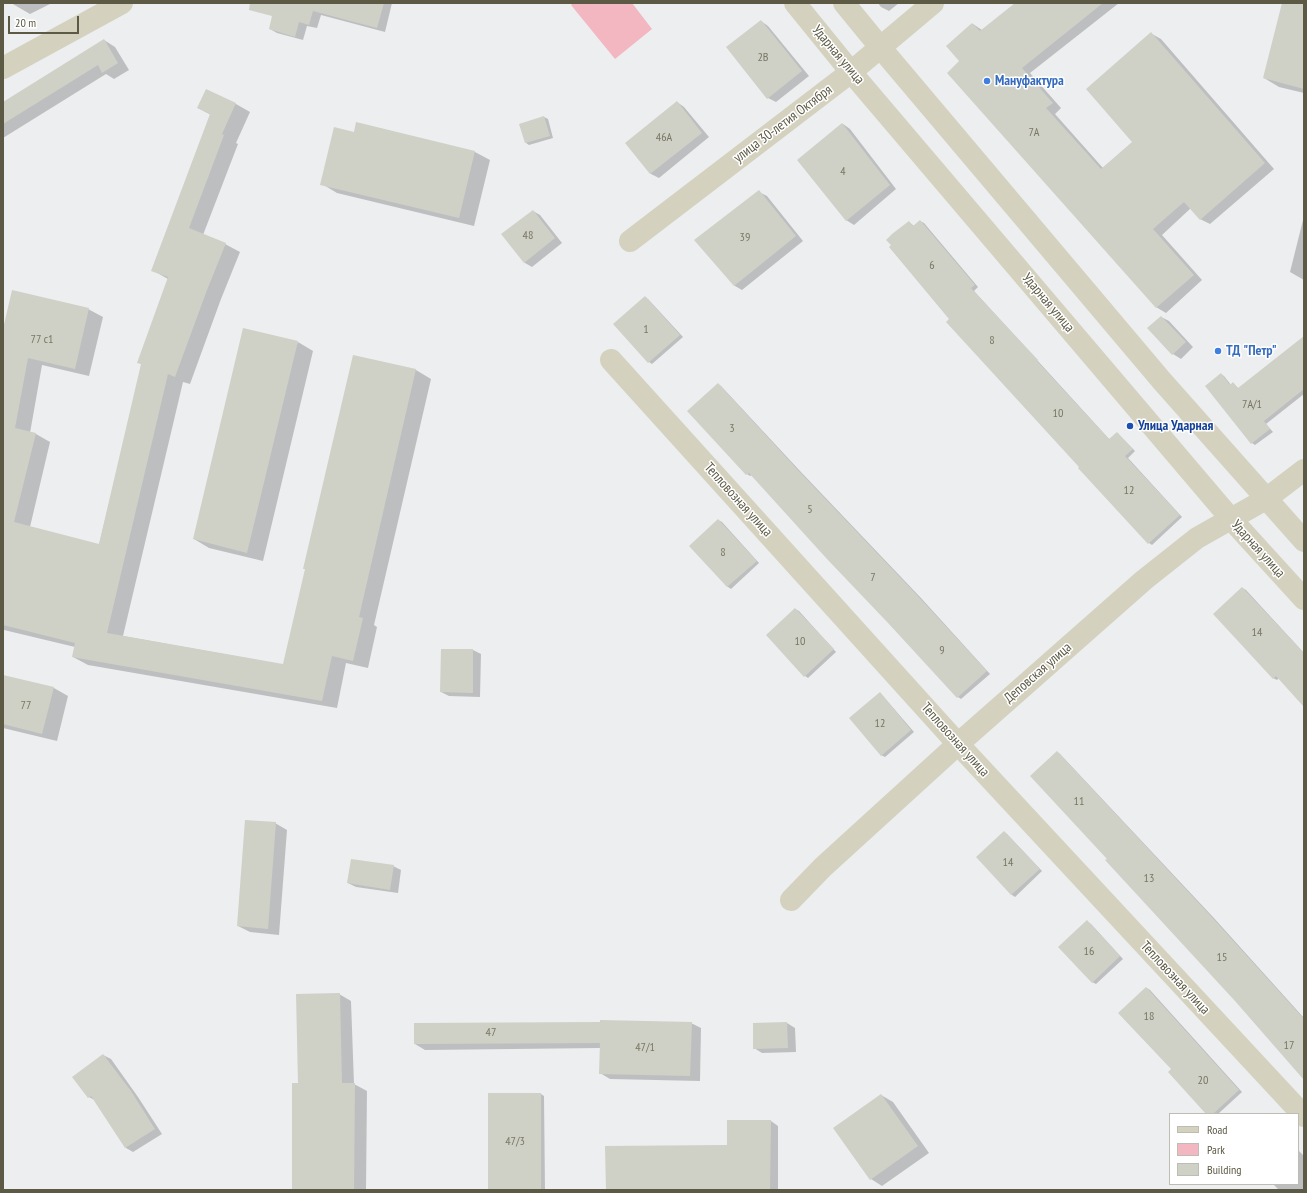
<!DOCTYPE html>
<meta charset="utf-8">
<style>
body{margin:0}
#map{position:relative;width:1307px;height:1193px;overflow:hidden;background:#eceef0;font-family:"PT Sans Narrow",sans-serif}
canvas{display:block}
.frame{position:absolute;inset:0;border:4px solid #5c5944;pointer-events:none}
.legend{position:absolute;left:1169px;top:1113px;width:130px;height:72px;box-sizing:border-box;background:#fff;border:1px solid #bebdb4;margin:0;padding:5px 7px;list-style:none;font-size:12px;color:#5c5944}
.legend li{display:flex;align-items:center;gap:8px;height:20px}
.legend b{width:20px;border:1px solid #bebdb4}
.scale{position:absolute;left:8px;top:16px;width:71px;height:18px;box-sizing:border-box;border:2px solid #5c5944;border-top:0;padding-left:5px;font-size:12px;line-height:14px;white-space:nowrap;color:#5c5944;-webkit-text-stroke:3px #fff;paint-order:stroke}
</style>
<div id="map">
<canvas width="1307" height="1193"></canvas>
<div class="frame"></div>
<ul class="legend">
<li><b style="height:5px;background:#d4d1bf"></b>Road</li>
<li><b style="height:11px;background:#f2b7c1"></b>Park</li>
<li><b style="height:11px;background:#cfd0c6"></b>Building</li>
</ul>
<div class="scale">20 m</div>
</div>
<script>
const context = document.querySelector('canvas').getContext('2d');
context.lineJoin = 'round';
function paint(path, color) { context.fillStyle = color; context.fill(path, 'evenodd'); }
function strokePath(path, color, width, dash) { context.strokeStyle = color; context.lineWidth = width; context.lineCap = dash ? 'butt' : 'round'; context.setLineDash(dash || []); context.stroke(path); }
function write(font, color, halo, rows, align = 'center') {
  context.font = font + ' "PT Sans Narrow",sans-serif'; context.lineWidth = 3; context.setLineDash([]); context.textBaseline = 'middle'; context.strokeStyle = halo; context.fillStyle = color; for (const [text, x, y, turn = 0] of rows) {
    context.save(); context.translate(x, y); context.rotate((+turn || 0) * Math.PI / 180); context.textAlign = isNaN(turn) ? turn : align; if (halo) context.strokeText(text, 0, 0); context.fillText(text, 0, 0); context.restore();
  }
}
paint(new Path2D(`
 M 573,3 L 632,3 L 652,29 L 615,59 L 571,5 Z`), '#f2b7c1');
paint(new Path2D(`
 M 11,3 L 52,3 L 30,14 Z
 M 277,3 L 392,3 L 385,32 L 321,15 L 317,28 L 307,26 L 303,40 L 277,33 L 270,29 Z
 M 878,3 L 899,3 L 889,11 L 881,7 Z
 M 1016,3 L 1119,3 L 1030,73 L 1061,108 L 1055,114 L 1103,168 L 1133,142 L 1152,34 L 1161,39 L 1274,169 L 1210,224 L 1200,219 L 1191,208 L 1162,235 L 1202,280 L 1166,313 L 1156,307 L 961,62 L 973,24 L 982,30 Z
 M 1283,3 L 1304,3 L 1304,93 L 1279,87 L 1264,78 Z
 M 761,21 L 768,26 L 809,76 L 776,102 L 768,98 Z
 M 104,40 L 115,47 L 129,70 L 114,79 L 106,74 L 3,138 L 3,103 Z
 M 677,102 L 684,107 L 709,137 L 659,178 L 651,174 L 626,143 Z
 M 236,104 L 250,112 L 236,143 L 238,144 L 203,235 L 225,244 L 240,252 L 221,299 L 190,384 L 183,382 L 123,636 L 284,665 L 354,356 L 416,370 L 431,379 L 374,625 L 377,627 L 368,668 L 346,663 L 337,708 L 88,665 L 73,657 L 75,647 L 4,630 L 3,635 L 3,333 L 88,309 L 103,317 L 89,376 L 42,365 L 30,433 L 36,434 L 50,442 L 30,527 L 99,545 L 142,365 L 138,362 L 168,279 L 152,270 L 211,115 L 198,108 Z
 M 544,117 L 548,119 L 553,138 L 529,145 L 526,143 Z
 M 357,123 L 475,152 L 490,160 L 474,226 L 337,193 L 322,184 L 354,133 Z
 M 843,124 L 850,129 L 896,189 L 854,225 L 846,220 Z
 M 759,192 L 767,196 L 803,241 L 742,290 L 735,286 L 696,240 Z
 M 533,211 L 540,215 L 562,243 L 532,267 L 525,263 L 503,235 Z
 M 1304,216 L 1304,280 L 1290,272 Z
 M 920,221 L 924,223 L 978,287 L 974,291 L 1110,440 L 1117,433 L 1135,451 L 1128,458 L 1182,517 L 1152,545 L 1149,543 L 1079,468 L 1081,467 L 950,319 L 909,222 L 914,226 Z
 M 645,297 L 648,299 L 683,337 L 652,364 L 649,362 L 614,324 Z
 M 1161,317 L 1169,321 L 1193,347 L 1181,359 L 1173,354 L 1149,328 Z
 M 1304,338 L 1304,394 L 1266,424 L 1273,432 L 1255,445 L 1252,443 L 1221,374 L 1224,376 L 1231,385 L 1233,383 L 1239,389 Z
 M 298,342 L 313,351 L 263,561 L 209,548 L 194,539 Z
 M 718,384 L 721,386 L 800,471 L 921,598 L 990,674 L 961,699 L 958,697 L 752,475 L 750,476 L 747,474 L 688,411 Z
 M 718,520 L 722,522 L 759,563 L 731,589 L 728,587 L 690,546 Z
 M 1242,588 L 1246,590 L 1304,653 L 1304,705 L 1279,678 L 1277,680 L 1273,678 Z
 M 795,609 L 799,611 L 836,652 L 808,678 L 805,676 Z
 M 473,650 L 481,654 L 480,697 L 449,696 L 441,692 Z
 M 3,676 L 54,688 L 68,696 L 57,741 L 3,728 Z
 M 880,694 L 883,696 L 914,732 L 885,757 L 881,755 Z
 M 1057,752 L 1060,754 L 1213,917 L 1304,1018 L 1304,1077 L 1108,859 Z
 M 275,823 L 287,830 L 279,935 L 250,932 L 238,926 Z
 M 1004,832 L 1007,834 L 1042,871 L 1015,897 L 1012,895 L 977,857 Z
 M 393,866 L 401,870 L 398,893 L 356,887 L 348,883 Z
 M 1087,922 L 1091,924 L 1123,959 L 1096,984 L 1092,982 Z
 M 1147,988 L 1150,990 L 1242,1092 L 1218,1114 L 1208,1114 Z
 M 339,994 L 351,1001 L 354,1084 L 367,1091 L 366,1190 L 293,1190 L 299,1084 Z
 M 691,1023 L 701,1028 L 700,1081 L 610,1079 L 600,1073 L 600,1048 L 425,1050 L 415,1044 Z
 M 787,1023 L 795,1028 L 796,1052 L 762,1053 L 754,1048 Z
 M 103,1055 L 111,1059 L 138,1097 L 162,1134 L 133,1152 L 126,1148 L 96,1101 L 89,1097 Z
 M 541,1094 L 544,1096 L 545,1190 L 489,1190 Z
 M 881,1095 L 893,1102 L 929,1153 L 882,1186 L 871,1179 Z
 M 771,1121 L 778,1126 L 778,1190 L 607,1190 L 728,1146 Z
 M 1298,1150 L 1304,1156 L 1304,1190 L 1279,1190 L 1273,1184 L 1298,1184 Z`), '#0003');
paint(new Path2D(`
 M 250,3 L 384,3 L 377,28 L 313,11 L 309,25 L 299,22 L 295,37 L 269,29 L 272,16 L 249,10 Z
 M 1015,3 L 1103,3 L 1022,68 L 1053,103 L 1046,108 L 1101,169 L 1132,142 L 1086,89 L 1151,32 L 1265,163 L 1200,220 L 1184,202 L 1153,229 L 1194,275 L 1156,308 L 947,73 L 959,61 L 946,46 L 972,23 L 980,31 Z
 M 1282,3 L 1304,3 L 1304,89 L 1263,78 Z
 M 761,20 L 802,71 L 767,99 L 726,47 Z
 M 104,39 L 118,63 L 102,73 L 98,65 L 3,124 L 3,102 Z
 M 206,89 L 236,103 L 222,134 L 224,135 L 189,228 L 226,243 L 207,290 L 175,377 L 168,374 L 107,633 L 283,664 L 305,569 L 303,569 L 353,355 L 416,369 L 359,617 L 363,618 L 353,661 L 332,656 L 322,701 L 72,657 L 75,643 L 3,625 L 3,329 L 12,290 L 89,308 L 75,369 L 28,358 L 15,428 L 36,433 L 14,522 L 99,544 L 141,364 L 137,363 L 168,277 L 151,271 L 210,114 L 197,108 Z
 M 677,101 L 702,133 L 650,174 L 625,143 Z
 M 544,116 L 550,136 L 525,143 L 519,124 Z
 M 356,122 L 475,151 L 459,218 L 320,185 L 334,127 L 354,132 Z
 M 842,123 L 890,185 L 846,221 L 797,160 Z
 M 759,190 L 796,236 L 734,286 L 694,240 Z
 M 533,210 L 555,238 L 524,263 L 501,234 Z
 M 920,220 L 975,285 L 971,288 L 1038,360 L 1037,361 L 1109,439 L 1117,432 L 1133,449 L 1125,456 L 1180,515 L 1148,544 L 1078,468 L 1079,467 L 946,322 L 949,319 L 889,247 L 891,245 L 886,240 L 892,234 L 909,221 L 913,226 Z
 M 645,296 L 680,335 L 648,363 L 613,324 Z
 M 1161,316 L 1186,342 L 1172,355 L 1147,328 Z
 M 243,328 L 298,341 L 247,553 L 193,539 Z
 M 1304,336 L 1304,389 L 1264,421 L 1270,429 L 1251,444 L 1205,386 L 1221,373 L 1230,385 L 1233,382 L 1238,388 Z
 M 718,383 L 796,468 L 917,595 L 987,671 L 957,698 L 889,624 L 827,559 L 749,473 L 746,475 L 687,411 Z
 M 718,519 L 757,561 L 727,587 L 689,546 Z
 M 1242,587 L 1304,653 L 1304,707 L 1276,676 L 1273,679 L 1213,614 Z
 M 795,608 L 834,649 L 804,677 L 766,635 Z
 M 441,649 L 473,649 L 473,693 L 440,692 Z
 M 3,675 L 54,687 L 42,734 L 3,724 Z
 M 880,692 L 911,730 L 881,756 L 849,718 Z
 M 1057,751 L 1209,914 L 1304,1019 L 1304,1080 L 1235,1001 L 1105,860 L 1107,859 L 1030,776 Z
 M 245,820 L 276,822 L 268,929 L 237,926 Z
 M 1004,831 L 1040,869 L 1011,895 L 976,857 Z
 M 351,859 L 394,865 L 390,890 L 347,883 Z
 M 1087,920 L 1120,956 L 1092,983 L 1058,947 Z
 M 1146,987 L 1239,1090 L 1213,1114 L 1206,1114 L 1168,1072 L 1171,1069 L 1118,1013 Z
 M 340,993 L 342,1083 L 355,1083 L 354,1190 L 292,1190 L 292,1083 L 298,1083 L 296,994 Z
 M 600,1020 L 692,1022 L 690,1076 L 599,1074 L 600,1043 L 414,1044 L 414,1023 L 600,1022 Z
 M 787,1022 L 788,1048 L 753,1049 L 753,1023 Z
 M 103,1054 L 131,1091 L 155,1129 L 125,1148 L 91,1096 L 88,1098 L 72,1077 Z
 M 488,1093 L 541,1093 L 541,1190 L 488,1190 Z
 M 881,1094 L 918,1146 L 870,1180 L 833,1128 Z
 M 727,1120 L 771,1120 L 770,1190 L 606,1190 L 605,1146 L 727,1145 Z`), '#cfd0c6');
strokePath(new Path2D(`
 M 795,3 L 851,72 L 1231,519 L 1304,599
 M 844,3 L 880,47 L 1162,381 L 1304,541
 M 3,68 L 122,3
 M 630,241 L 851,72 L 933,3
 M 611,360 L 958,744 L 1304,1116
 M 791,900 L 823,867 L 958,744 L 1144,580 L 1197,538 L 1266,499 L 1304,470`), '#d4d1bf', 22);
for (const [x, y, r, color] of [
 [987,81,4,"#3f7fe0"],
 [1218,351,4,"#3f7fe0"],
 [1130,426,4,"#1a4fb4"]
]) { const dot = new Path2D(); dot.arc(x, y, r, 0, 2 * Math.PI); context.fillStyle = color; context.fill(dot); strokePath(dot, '#fff', 1.5); }
write('12px', '#797764', null, [
 ["2В",763,58],
 ["7А",1034,133],
 ["46А",664,138],
 ["4",843,172],
 ["48",528,236],
 ["39",745,238],
 ["6",932,266],
 ["1",646,330],
 ["77 с1",42,340],
 ["8",992,341],
 ["7А/1",1252,405],
 ["10",1058,414],
 ["3",732,429],
 ["12",1129,491],
 ["5",810,510],
 ["8",723,553],
 ["7",873,578],
 ["14",1257,633],
 ["10",800,642],
 ["9",942,651],
 ["77",26,706],
 ["12",880,724],
 ["11",1079,802],
 ["14",1008,863],
 ["13",1149,879],
 ["16",1089,952],
 ["15",1222,958],
 ["18",1149,1017],
 ["47",491,1033],
 ["17",1289,1046],
 ["47/1",645,1048],
 ["20",1203,1081],
 ["47/3",515,1142]
]);
write('14px', '#5c5944', '#fff', [
 ["Ударная улица",838,55,50],
 ["улица 30-летия Октября",783,124,-37],
 ["Ударная улица",1048,303,50],
 ["Тепловозная улица",738,500,48],
 ["Ударная улица",1258,549,48],
 ["Деповская улица",1038,673,-41],
 ["Тепловозная улица",955,740,48],
 ["Тепловозная улица",1175,978,47]
]);
write('bold 14px', '#366cbe', '#fff', [
 ["Мануфактура",995,81],
 ["ТД \"Петр\"",1226,351]
], 'left');
write('bold 14px', '#164399', '#fff', [
 ["Улица Ударная",1138,426]
], 'left');
</script>
